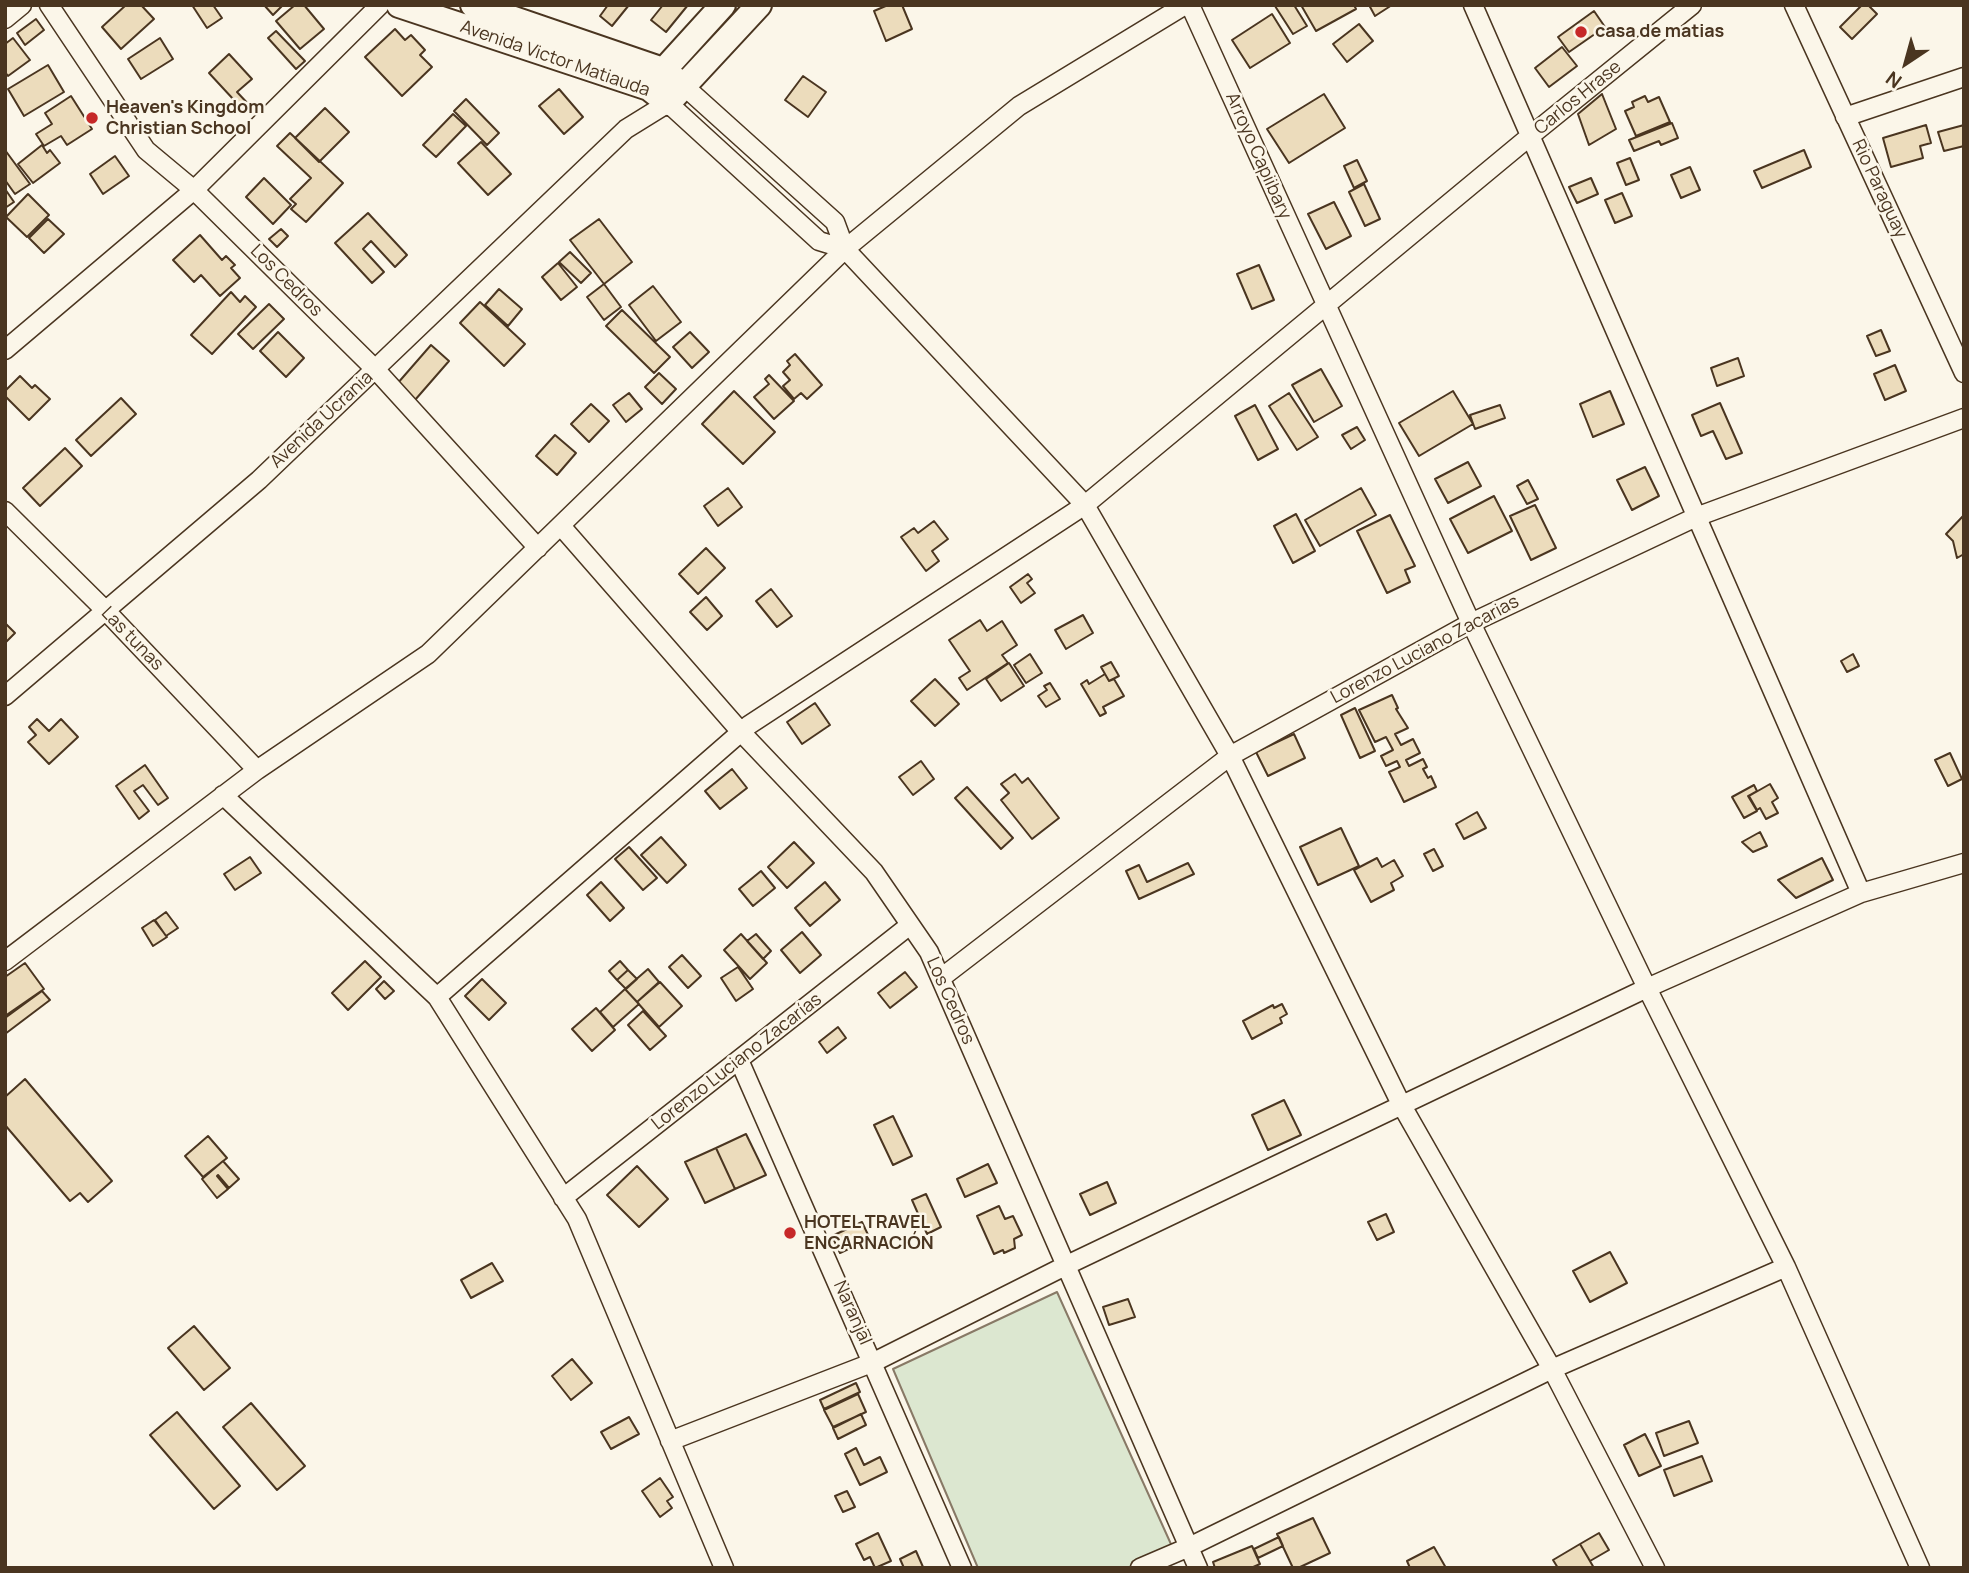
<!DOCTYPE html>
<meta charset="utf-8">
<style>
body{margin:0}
#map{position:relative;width:1969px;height:1573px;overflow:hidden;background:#fbf6e9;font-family:Manrope,sans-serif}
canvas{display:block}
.frame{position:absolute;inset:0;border:7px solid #4a3520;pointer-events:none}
.north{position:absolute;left:1871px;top:28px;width:70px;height:70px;-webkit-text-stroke:5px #fbf6e9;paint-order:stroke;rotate:216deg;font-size:19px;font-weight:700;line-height:28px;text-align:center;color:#4a3520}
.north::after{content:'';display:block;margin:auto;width:24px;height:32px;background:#4a3520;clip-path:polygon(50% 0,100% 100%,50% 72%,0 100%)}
</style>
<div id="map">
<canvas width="1969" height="1573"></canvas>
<div class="frame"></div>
<div class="north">N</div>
</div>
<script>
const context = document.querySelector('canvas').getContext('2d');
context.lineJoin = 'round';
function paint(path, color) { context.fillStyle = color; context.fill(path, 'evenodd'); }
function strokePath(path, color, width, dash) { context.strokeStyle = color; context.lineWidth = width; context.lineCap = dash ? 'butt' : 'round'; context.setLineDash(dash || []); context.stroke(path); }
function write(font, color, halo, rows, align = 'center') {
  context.font = font + ' Manrope,sans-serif'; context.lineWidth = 5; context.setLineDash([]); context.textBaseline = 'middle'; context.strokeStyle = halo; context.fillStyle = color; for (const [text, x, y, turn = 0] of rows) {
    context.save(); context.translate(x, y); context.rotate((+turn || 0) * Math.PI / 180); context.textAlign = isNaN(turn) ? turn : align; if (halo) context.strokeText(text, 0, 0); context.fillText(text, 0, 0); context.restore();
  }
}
const green = new Path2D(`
 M 1057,1292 L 1175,1553 L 1145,1568 L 978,1568 L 893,1369 Z`);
paint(green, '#dce7d0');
strokePath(green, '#887966', 2);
const building = new Path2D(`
 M 126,5 L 141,5 L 154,19 L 121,49 L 102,27 Z
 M 192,5 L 213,5 L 222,18 L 207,28 Z
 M 264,5 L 283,5 L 273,15 Z
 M 295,5 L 304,5 L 324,29 L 300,49 L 276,21 Z
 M 608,5 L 629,5 L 612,26 L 600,16 Z
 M 663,5 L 688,5 L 666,32 L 651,20 Z
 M 888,5 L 902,5 L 912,29 L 886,41 L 874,11 Z
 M 1294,5 L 1307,26 L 1293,34 L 1275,6 Z
 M 1301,5 L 1354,5 L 1356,9 L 1316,31 Z
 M 1369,5 L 1392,5 L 1375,16 Z
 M 1862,5 L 1868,5 L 1877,14 L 1852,39 L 1840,27 Z
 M 1594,11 L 1605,27 L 1569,52 L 1558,37 Z
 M 1272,14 L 1290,43 L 1250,68 L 1232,40 Z
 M 36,19 L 44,30 L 25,45 L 17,33 Z
 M 1359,24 L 1373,41 L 1347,62 L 1333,44 Z
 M 395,29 L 405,40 L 411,35 L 425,50 L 420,55 L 432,67 L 402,96 L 365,57 Z
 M 276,31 L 305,61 L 296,69 L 268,38 Z
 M 13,38 L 30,60 L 8,76 L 5,72 L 5,44 Z
 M 160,38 L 173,59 L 141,79 L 128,59 Z
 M 1562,47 L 1577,66 L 1549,87 L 1535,68 Z
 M 229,54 L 252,79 L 237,92 L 252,108 L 246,113 L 209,73 Z
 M 48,65 L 64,92 L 24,116 L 8,89 Z
 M 803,76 L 826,92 L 808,117 L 785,100 Z
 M 559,89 L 583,117 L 564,134 L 539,106 Z
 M 1324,94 L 1345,128 L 1289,163 L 1267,129 Z
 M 1602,94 L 1616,129 L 1589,145 L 1578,114 Z
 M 71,96 L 92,129 L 67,145 L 61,136 L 44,146 L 36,134 L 52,124 L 45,113 Z
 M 1645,96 L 1648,102 L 1659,97 L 1670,122 L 1636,136 L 1625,111 L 1634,107 L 1632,102 Z
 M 466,99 L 499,133 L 487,145 L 454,111 Z
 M 325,108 L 349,132 L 319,162 L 295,138 Z
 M 453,114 L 466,126 L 436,157 L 423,145 Z
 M 1672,123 L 1678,138 L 1661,145 L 1659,141 L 1634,151 L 1629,140 Z
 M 1926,125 L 1931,143 L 1920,146 L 1923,158 L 1891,167 L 1883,138 Z
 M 1964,125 L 1964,146 L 1944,151 L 1938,132 Z
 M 290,133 L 343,183 L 306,222 L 291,209 L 296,204 L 290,199 L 311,178 L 277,146 Z
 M 481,142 L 511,174 L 488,195 L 458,163 Z
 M 42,145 L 47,153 L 50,150 L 60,163 L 33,183 L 18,164 Z
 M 5,150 L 30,184 L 15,194 L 5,180 Z
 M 1804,150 L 1811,167 L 1762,188 L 1754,171 Z
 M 115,156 L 129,176 L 103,194 L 90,174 Z
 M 1630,158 L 1639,180 L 1626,185 L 1617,163 Z
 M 1357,160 L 1367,181 L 1354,188 L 1344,166 Z
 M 1690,167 L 1700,190 L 1681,198 L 1671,175 Z
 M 264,178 L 291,205 L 273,224 L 246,197 Z
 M 1591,178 L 1598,194 L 1577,203 L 1569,187 Z
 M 1364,184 L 1380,219 L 1365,226 L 1349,192 Z
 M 5,189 L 14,202 L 5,208 Z
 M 1622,193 L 1632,216 L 1615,223 L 1605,200 Z
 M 28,194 L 49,215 L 27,237 L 6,217 Z
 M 1334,202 L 1351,236 L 1326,249 L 1308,214 Z
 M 368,213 L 407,255 L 395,267 L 371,241 L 363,249 L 384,272 L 372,283 L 335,243 Z
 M 48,219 L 64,234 L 44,253 L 29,238 Z
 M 599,219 L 632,262 L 604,284 L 570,240 Z
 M 281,229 L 288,236 L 277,247 L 269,239 Z
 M 200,235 L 222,260 L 226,256 L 235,265 L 231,268 L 240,278 L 220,296 L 201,275 L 194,282 L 173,260 Z
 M 570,252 L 591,273 L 581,283 L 559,262 Z
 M 558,263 L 577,287 L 561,300 L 542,277 Z
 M 1259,265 L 1274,300 L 1252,309 L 1237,274 Z
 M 604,284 L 621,307 L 604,320 L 587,297 Z
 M 653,286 L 681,322 L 656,341 L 629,305 Z
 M 499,289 L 522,309 L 508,326 L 485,305 Z
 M 231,292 L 240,302 L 245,296 L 256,307 L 212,354 L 191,335 Z
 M 480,302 L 525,344 L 504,366 L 460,323 Z
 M 269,304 L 284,319 L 253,349 L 238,334 Z
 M 622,310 L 670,357 L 654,373 L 606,326 Z
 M 1881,330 L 1890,351 L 1876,356 L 1867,336 Z
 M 278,332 L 304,358 L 286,377 L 260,351 Z
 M 690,332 L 709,352 L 692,368 L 673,347 Z
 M 431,345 L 449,361 L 415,400 L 397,384 Z
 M 795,354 L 822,385 L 807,399 L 801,393 L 794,399 L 783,386 L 790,380 L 783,372 L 790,365 L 787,361 Z
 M 1738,358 L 1744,376 L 1717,386 L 1711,368 Z
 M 1895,365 L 1906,391 L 1885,400 L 1874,374 Z
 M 1321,369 L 1342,406 L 1314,422 L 1292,385 Z
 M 659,373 L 676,389 L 662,404 L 645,387 Z
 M 769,375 L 794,401 L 774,419 L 754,397 L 769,384 L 765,379 Z
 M 20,376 L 32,388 L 35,385 L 50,399 L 29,420 L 5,396 L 5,391 Z
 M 734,391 L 775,432 L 743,464 L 702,424 Z
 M 1453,391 L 1473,424 L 1419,456 L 1399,423 Z
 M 1610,391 L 1624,424 L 1593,437 L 1580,404 Z
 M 629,393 L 642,409 L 626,422 L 613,405 Z
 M 1289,393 L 1318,437 L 1297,450 L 1269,406 Z
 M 121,398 L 136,414 L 91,456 L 76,440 Z
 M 1720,403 L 1742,453 L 1726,459 L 1713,431 L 1701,436 L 1692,415 Z
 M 591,404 L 609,421 L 589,442 L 571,424 Z
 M 1255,405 L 1278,449 L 1258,460 L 1235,416 Z
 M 1500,405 L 1505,418 L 1475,429 L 1470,415 Z
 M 1357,427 L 1365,440 L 1351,449 L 1342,435 Z
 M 555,435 L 576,453 L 557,475 L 536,456 Z
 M 65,448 L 82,466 L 40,506 L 23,488 Z
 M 1468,462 L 1481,486 L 1448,503 L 1435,479 Z
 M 1645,467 L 1659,496 L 1632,510 L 1617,480 Z
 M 1528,480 L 1538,499 L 1527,504 L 1517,486 Z
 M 728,488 L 742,507 L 718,526 L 704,506 Z
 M 1361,488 L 1376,515 L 1320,546 L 1305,520 Z
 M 1494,496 L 1512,531 L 1468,553 L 1450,519 Z
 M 1535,505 L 1556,548 L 1531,560 L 1510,516 Z
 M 1296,514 L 1315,551 L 1293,563 L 1274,526 Z
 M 1390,515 L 1415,566 L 1405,570 L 1410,582 L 1387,593 L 1357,531 Z
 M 1964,515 L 1964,554 L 1957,558 L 1953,541 L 1946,534 Z
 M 934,521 L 948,539 L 932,551 L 939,561 L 926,571 L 901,537 L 914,528 L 918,533 Z
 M 706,548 L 725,568 L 698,594 L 679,574 Z
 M 1028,574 L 1032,579 L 1027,583 L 1035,593 L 1021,603 L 1010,587 Z
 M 771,589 L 792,616 L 777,627 L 756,601 Z
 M 706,597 L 722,616 L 707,630 L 690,612 Z
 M 1083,615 L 1093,633 L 1066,649 L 1055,630 Z
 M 980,620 L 987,631 L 1002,621 L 1017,645 L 1002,655 L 1008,663 L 967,690 L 959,678 L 970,671 L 949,640 Z
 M 5,623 L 15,633 L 5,643 Z
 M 1030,654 L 1042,673 L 1026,683 L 1014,665 Z
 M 1853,654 L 1859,666 L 1847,672 L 1841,661 Z
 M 1111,662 L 1119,676 L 1109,681 L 1101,667 Z
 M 1009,663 L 1024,686 L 1001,701 L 986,679 Z
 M 1105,674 L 1109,681 L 1114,679 L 1124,696 L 1103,707 L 1106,713 L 1100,716 L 1081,684 L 1087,680 L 1089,684 Z
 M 935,679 L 959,704 L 935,726 L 911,701 Z
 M 1050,683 L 1060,699 L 1046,707 L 1038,696 L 1047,690 L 1044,686 Z
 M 1392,695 L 1398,708 L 1396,709 L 1408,728 L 1395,734 L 1401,745 L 1413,739 L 1420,753 L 1406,760 L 1409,766 L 1423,759 L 1427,767 L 1423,769 L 1428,778 L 1431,776 L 1436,787 L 1404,802 L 1389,772 L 1400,767 L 1397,761 L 1386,766 L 1381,756 L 1393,750 L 1386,737 L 1375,742 L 1359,710 Z
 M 815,703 L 830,725 L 802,744 L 787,722 Z
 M 1355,708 L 1375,751 L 1360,758 L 1341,715 Z
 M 37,719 L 49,731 L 61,719 L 78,737 L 49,764 L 28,742 L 36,735 L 29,727 Z
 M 1294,734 L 1305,758 L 1268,776 L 1256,752 Z
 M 1950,753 L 1962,779 L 1948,786 L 1935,760 Z
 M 921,761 L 934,779 L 913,795 L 899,777 Z
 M 145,765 L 168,798 L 158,805 L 143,785 L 134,791 L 149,811 L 139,819 L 116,786 Z
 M 732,769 L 747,788 L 720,809 L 705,791 Z
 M 1015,774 L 1022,783 L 1028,778 L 1059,818 L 1032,839 L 1001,800 L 1009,793 L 1001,784 Z
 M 1770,784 L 1778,798 L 1772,802 L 1778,813 L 1766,819 L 1760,808 L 1757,810 L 1749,796 Z
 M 1754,785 L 1757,791 L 1748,796 L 1757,811 L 1744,818 L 1732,797 Z
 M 967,787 L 1013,838 L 1001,849 L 955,798 Z
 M 1477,812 L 1486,828 L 1464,839 L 1456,824 Z
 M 1341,828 L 1359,866 L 1318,885 L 1300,847 Z
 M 1760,832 L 1767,846 L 1753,852 L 1742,842 Z
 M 661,837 L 686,865 L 667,883 L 641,855 Z
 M 794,842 L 814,863 L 787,888 L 768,867 Z
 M 629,847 L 657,878 L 643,890 L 615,859 Z
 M 1434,849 L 1443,866 L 1433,871 L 1424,854 Z
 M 250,857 L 261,873 L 235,890 L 224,874 Z
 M 1377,858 L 1382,867 L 1394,860 L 1403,876 L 1391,883 L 1394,890 L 1371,902 L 1354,870 Z
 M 1822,858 L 1833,880 L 1796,898 L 1778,880 Z
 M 1188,863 L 1194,874 L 1139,899 L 1126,871 L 1139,865 L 1147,882 Z
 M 761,871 L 775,888 L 753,906 L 739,889 Z
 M 601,882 L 624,908 L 610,921 L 587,895 Z
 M 825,882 L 840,900 L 810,926 L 795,908 Z
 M 166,912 L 178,928 L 166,936 L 155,920 Z
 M 154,920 L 167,937 L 153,946 L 142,928 Z
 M 802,932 L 821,955 L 800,973 L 781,950 Z
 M 741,934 L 767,963 L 750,979 L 724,950 Z
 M 756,934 L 771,951 L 763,959 L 747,941 Z
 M 682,955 L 701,976 L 688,988 L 669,967 Z
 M 365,961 L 381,977 L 348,1010 L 332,993 Z
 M 620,961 L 628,970 L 617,980 L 609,971 Z
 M 25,963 L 44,989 L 5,1016 L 5,977 Z
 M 738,967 L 753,989 L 736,1001 L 721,978 Z
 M 648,969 L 659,982 L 637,1002 L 625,989 Z
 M 628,970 L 637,979 L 626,989 L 617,980 Z
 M 905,972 L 917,987 L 890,1008 L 878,993 Z
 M 482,979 L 506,1003 L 489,1020 L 465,996 Z
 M 384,981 L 394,991 L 385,999 L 376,989 Z
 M 660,982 L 682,1006 L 659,1027 L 637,1002 Z
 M 625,989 L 639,1004 L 613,1027 L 600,1012 Z
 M 42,991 L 50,1000 L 5,1034 L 5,1018 Z
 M 1282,1004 L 1287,1014 L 1280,1018 L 1282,1023 L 1252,1039 L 1243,1021 L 1273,1005 L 1274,1008 Z
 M 596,1008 L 615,1030 L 592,1051 L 572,1029 Z
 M 643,1011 L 666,1036 L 650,1050 L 628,1025 Z
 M 838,1027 L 846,1038 L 827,1053 L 819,1042 Z
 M 25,1079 L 112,1181 L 88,1202 L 80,1193 L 70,1201 L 5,1125 L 5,1097 Z
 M 1284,1100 L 1301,1135 L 1268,1150 L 1252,1115 Z
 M 893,1116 L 912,1156 L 893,1165 L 874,1125 Z
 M 746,1134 L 766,1175 L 735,1189 L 716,1148 Z
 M 208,1136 L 227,1158 L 203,1177 L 185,1156 Z
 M 716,1148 L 735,1189 L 705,1203 L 685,1162 Z
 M 223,1161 L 239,1179 L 229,1188 L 218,1175 L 217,1176 L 228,1189 L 217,1198 L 202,1179 Z
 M 988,1164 L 997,1183 L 965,1197 L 957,1179 Z
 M 637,1166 L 668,1199 L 639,1227 L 607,1195 Z
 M 1107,1182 L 1116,1203 L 1090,1215 L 1080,1194 Z
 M 926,1194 L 941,1227 L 927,1234 L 912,1200 Z
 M 999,1206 L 1005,1219 L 1013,1216 L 1022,1235 L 1014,1239 L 1015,1248 L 1004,1253 L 1003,1250 L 994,1254 L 977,1216 Z
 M 1386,1214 L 1394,1232 L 1377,1240 L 1368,1222 Z
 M 862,1222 L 870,1239 L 840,1253 L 832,1236 Z
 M 1610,1252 L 1627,1283 L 1590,1302 L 1573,1271 Z
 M 492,1263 L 503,1281 L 471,1298 L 461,1280 Z
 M 1128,1299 L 1135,1317 L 1109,1325 L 1103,1307 Z
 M 194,1326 L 230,1368 L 204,1390 L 168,1348 Z
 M 572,1359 L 592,1383 L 571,1400 L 552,1376 Z
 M 856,1383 L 860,1392 L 824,1409 L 820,1400 Z
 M 858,1394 L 866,1412 L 833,1427 L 824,1410 Z
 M 251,1403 L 305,1466 L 277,1490 L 223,1427 Z
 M 177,1412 L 240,1486 L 214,1509 L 150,1435 Z
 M 861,1414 L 866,1425 L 838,1439 L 833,1428 Z
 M 629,1417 L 639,1434 L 611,1449 L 601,1432 Z
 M 1689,1421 L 1698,1443 L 1664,1456 L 1656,1433 Z
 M 1645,1434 L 1661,1466 L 1639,1476 L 1624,1445 Z
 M 856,1448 L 864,1465 L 880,1457 L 887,1472 L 860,1485 L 845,1454 Z
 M 1702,1456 L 1712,1481 L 1674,1496 L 1664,1470 Z
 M 660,1478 L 673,1497 L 667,1501 L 672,1508 L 660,1517 L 642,1491 Z
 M 847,1491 L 855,1507 L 843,1512 L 835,1496 Z
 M 1313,1518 L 1330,1553 L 1298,1568 L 1293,1568 L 1277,1534 Z
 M 878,1533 L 891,1561 L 875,1568 L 870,1557 L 864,1560 L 856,1544 Z
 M 1599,1533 L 1609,1550 L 1590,1561 L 1580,1544 Z
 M 1279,1537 L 1283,1546 L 1258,1558 L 1254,1549 Z
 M 1580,1544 L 1594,1568 L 1558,1568 L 1553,1560 Z
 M 1252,1546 L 1260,1564 L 1251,1568 L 1215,1568 L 1213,1562 Z
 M 1434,1547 L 1446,1568 L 1410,1568 L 1407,1561 Z
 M 916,1551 L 923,1567 L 904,1568 L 900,1559 Z`);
paint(building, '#ecdcbc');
strokePath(building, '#4a3520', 2);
const street = new Path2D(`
 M 49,5 L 146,150 L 194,190 L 376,370 L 538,548
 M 1190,5 L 1471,623 L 1647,988 L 1786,1267 L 1920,1568
 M 1473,5 L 1861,893
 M 1794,5 L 1964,373
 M 5,19 L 22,5
 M 1845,117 L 1964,77
 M 845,249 L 1085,505 L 1230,756 L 1401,1104 L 1552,1369 L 1655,1568
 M 5,350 L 194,190 L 380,5
 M 5,511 L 106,611 L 257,770
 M 561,526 L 741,732 L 874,872 L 929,952 L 1198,1568
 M 5,696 L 259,480 L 626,129 L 668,103 L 819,241 L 845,249 L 835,222 L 684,86
 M 223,795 L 437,997 L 577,1219 L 724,1568
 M 5,961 L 257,770 L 428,654 L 845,249 L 1019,106 L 1185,5
 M 941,978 L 1230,756 L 1471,623 L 1696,517 L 1964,418
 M 437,997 L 749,725 L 1085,505 L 1529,137 L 1692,5
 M 739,1060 L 962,1568
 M 563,1198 L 910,925
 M 670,1441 L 874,1362 L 1065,1266 L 1647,988 L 1861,893 L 1964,863
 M 1140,1568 L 1189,1547 L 1552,1369 L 1786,1267`);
const secondary = new Path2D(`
 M 399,5 L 649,88 L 668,103 L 759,5
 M 473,5 L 663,70 L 684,86
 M 653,82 L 723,5`);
strokePath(street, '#4a3520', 21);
strokePath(secondary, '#4a3520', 28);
strokePath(street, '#fbf6e9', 18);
strokePath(secondary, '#fbf6e9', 24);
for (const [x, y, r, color] of [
 [1581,32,7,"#c62828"],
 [92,118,7,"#c62828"],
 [790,1233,7,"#c62828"]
]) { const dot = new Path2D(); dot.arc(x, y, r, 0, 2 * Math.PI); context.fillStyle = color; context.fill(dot); strokePath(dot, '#fbf6e9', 2.5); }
write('bold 18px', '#4a3520', '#fbf6e9', [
 ["casa de matias",1595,32],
 ["Heaven's Kingdom",106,108],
 ["Christian School",106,129],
 ["HOTEL TRAVEL",804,1223],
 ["ENCARNACIÓN",804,1244]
], 'left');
write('18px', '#4a3520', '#fbf6e9', [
 ["Avenida Victor Matiauda",555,59,19],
 ["Carlos Hrase",1578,98,-39],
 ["Arroyo Capiibary",1258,156,66],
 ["Rio Paraguay",1879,189,65],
 ["Los Cedros",286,281,45],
 ["Avenida Ucrania",322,420,-43],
 ["Las tunas",132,639,46],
 ["Lorenzo Luciano Zacarias",1425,650,-28],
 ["Los Cedros",950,1001,66],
 ["Lorenzo Luciano Zacarías",737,1062,-38],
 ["Naranjal",852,1313,66]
]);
</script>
